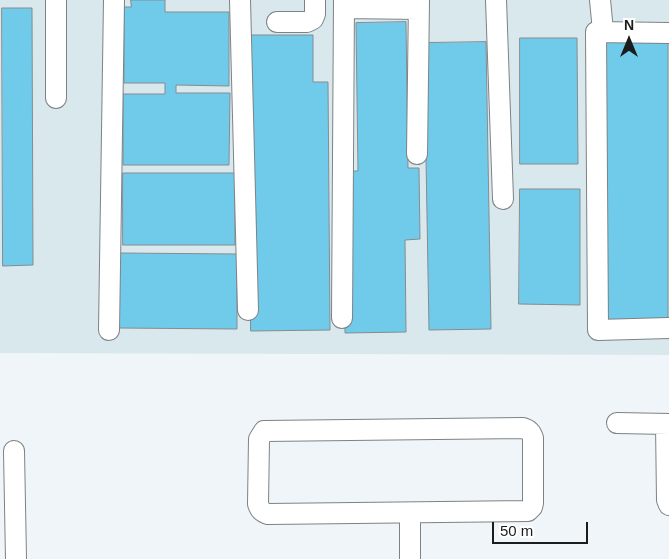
<!DOCTYPE html>
<style>
body{margin:0}
#map{position:relative;width:669px;height:559px;overflow:hidden;background:#eff5f8;font-family:Helvetica,sans-serif}
canvas{display:block}
.north{position:absolute;left:604px;top:15px;width:50px;height:50px;-webkit-text-stroke:4px #fff;paint-order:stroke;rotate:0deg;font-size:14px;font-weight:700;line-height:20px;text-align:center;color:#1a1c1d}
.north::after{content:'';display:block;margin:auto;width:18px;height:22px;background:#1a1c1d;clip-path:polygon(50% 0,100% 100%,50% 72%,0 100%)}
.scale{position:absolute;left:492px;top:522px;width:96px;height:22px;box-sizing:border-box;border:2px solid #1a1c1d;border-top:0;padding-left:6px;font-size:15px;line-height:18px;white-space:nowrap;color:#1a1c1d;-webkit-text-stroke:4px #fff;paint-order:stroke}
</style>
<div id="map">
<canvas width="669" height="559"></canvas>
<div class="north">N</div>
<div class="scale">50 m</div>
</div>
<script>
const context = document.querySelector('canvas').getContext('2d');
context.lineJoin = 'round';
function paint(path, color) { context.fillStyle = color; context.fill(path, 'evenodd'); }
function strokePath(path, color, width, dash) { context.strokeStyle = color; context.lineWidth = width; context.lineCap = dash ? 'butt' : 'round'; context.setLineDash(dash || []); context.stroke(path); }
paint(new Path2D(`
 M 0,0 L 669,0 L 669,355 L 0,353 Z`), '#d9e8ed');
const building = new Path2D(`
 M 131,0 L 165,0 L 165,12 L 229,12 L 229,86 L 176,85 L 176,93 L 230,93 L 229,165 L 123,165 L 123,94 L 165,94 L 165,83 L 124,83 L 124,7 L 131,7 Z
 M 2,8 L 32,8 L 33,265 L 3,266 Z
 M 406,22 L 408,168 L 419,168 L 420,239 L 405,240 L 406,332 L 345,333 L 343,171 L 358,171 L 356,23 Z
 M 248,35 L 313,35 L 313,82 L 328,82 L 330,330 L 251,331 Z
 M 520,38 L 577,38 L 578,164 L 520,164 Z
 M 486,42 L 491,329 L 429,330 L 424,43 Z
 M 603,42 L 668,42 L 668,325 L 603,325 Z
 M 123,173 L 235,173 L 235,245 L 123,245 Z
 M 520,189 L 580,189 L 580,305 L 519,304 Z
 M 118,253 L 237,254 L 237,329 L 118,328 Z`);
paint(building, '#70cbeb');
strokePath(building, '#868c8e', 1);
const minor = new Path2D(`
 M 56,0 L 56,98
 M 240,0 L 248,310
 M 496,0 L 503,199
 M 600,0 L 603,31
 M 344,8 L 419,9
 M 277,22 L 307,22 L 313,19 L 315,14 L 315,0
 M 669,33 L 596,32 L 598,330 L 669,328
 M 417,154 L 419,0
 M 342,318 L 344,0
 M 109,330 L 114,0
 M 617,423 L 669,424
 M 666,424 L 667,500 L 669,505
 M 523,428 C 529,430 531,432 533,438 L 533,503 L 532,507 L 528,511 L 268,514 C 262,512 260,510 258,504 L 259,439 L 264,431 Z
 M 14,451 L 16,559
 M 410,513 L 410,559`);
strokePath(minor, '#7d8385', 22);
strokePath(minor, '#fff', 20);
</script>
